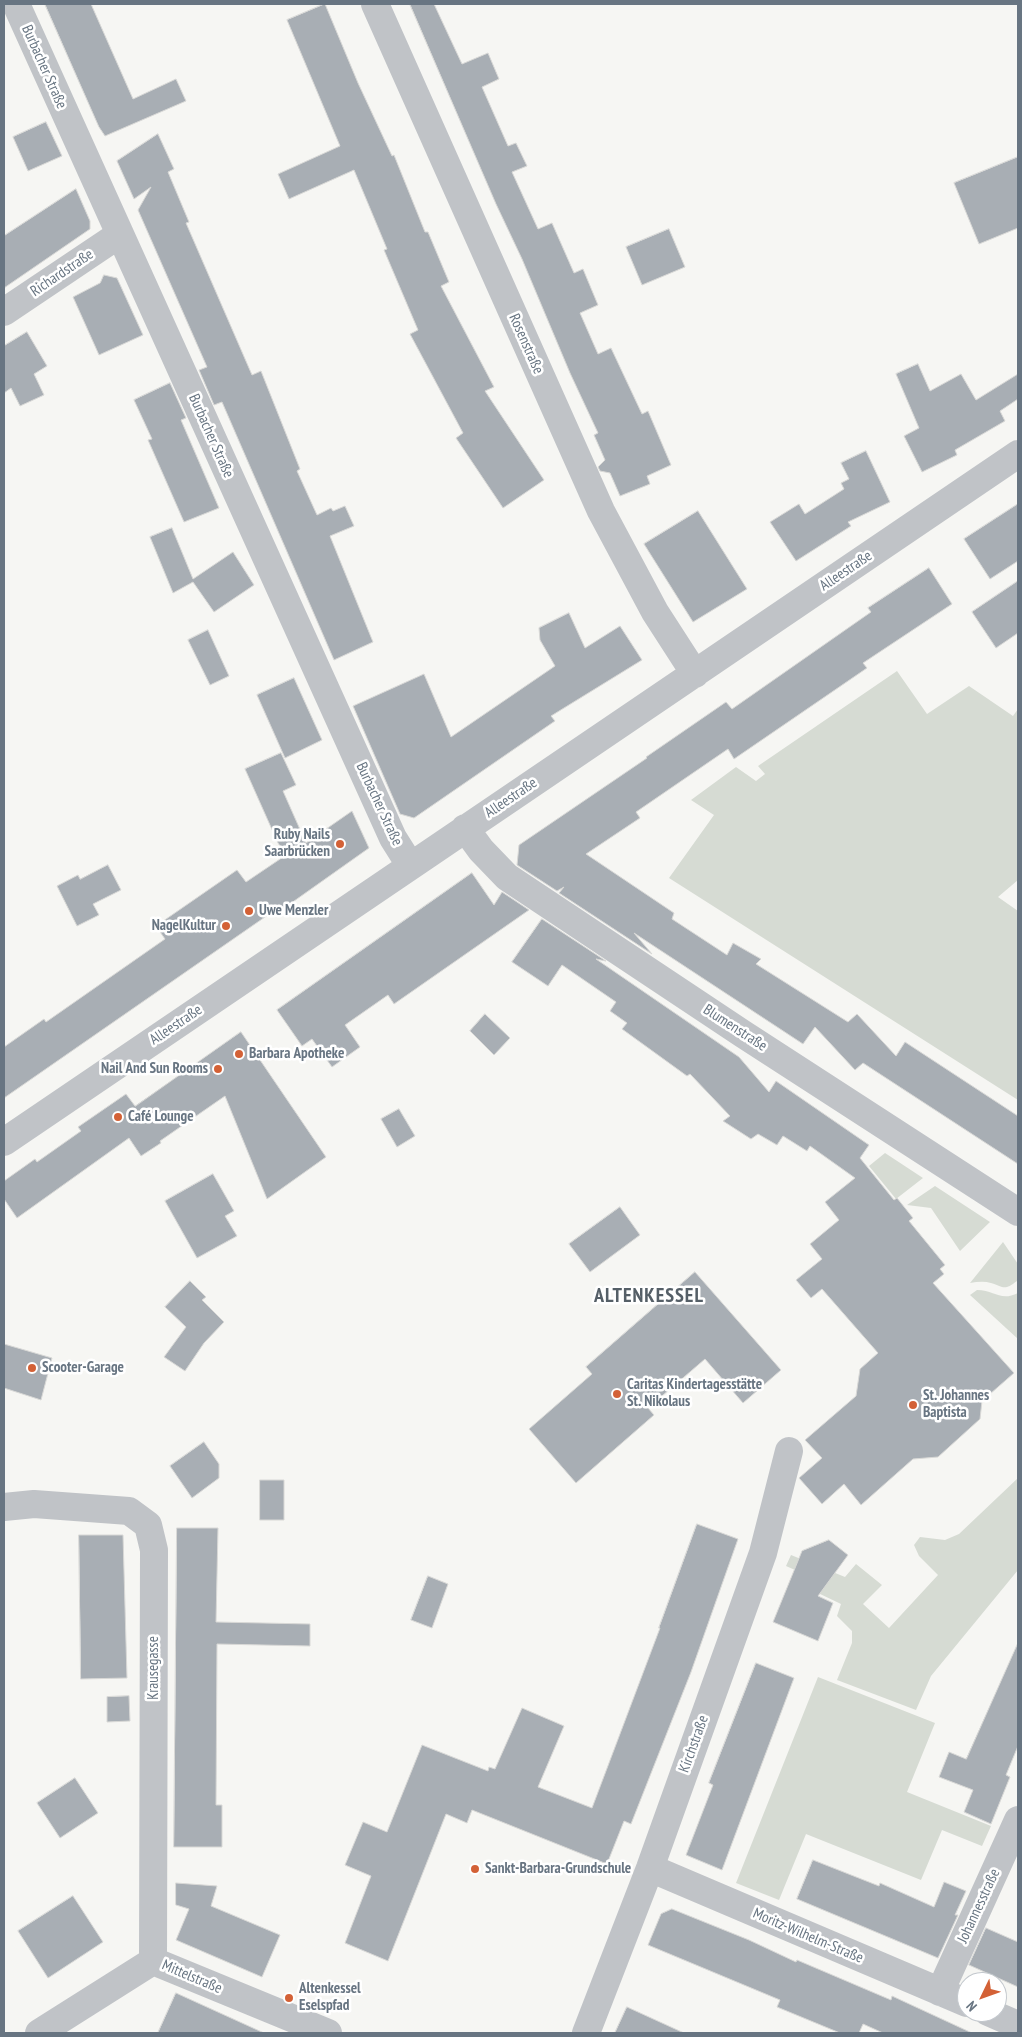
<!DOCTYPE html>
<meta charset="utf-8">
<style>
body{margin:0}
#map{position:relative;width:1022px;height:2037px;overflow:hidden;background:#f6f6f3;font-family:"PT Sans Narrow",sans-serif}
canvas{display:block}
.frame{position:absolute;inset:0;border:5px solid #687582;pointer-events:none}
.north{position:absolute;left:957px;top:1972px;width:50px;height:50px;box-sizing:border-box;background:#fff;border:1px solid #c3c8cd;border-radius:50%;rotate:228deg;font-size:14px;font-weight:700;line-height:20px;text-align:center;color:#687582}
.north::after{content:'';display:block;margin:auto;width:18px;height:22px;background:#d36136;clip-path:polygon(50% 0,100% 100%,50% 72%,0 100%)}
</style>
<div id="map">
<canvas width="1022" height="2037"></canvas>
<div class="frame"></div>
<div class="north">N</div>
</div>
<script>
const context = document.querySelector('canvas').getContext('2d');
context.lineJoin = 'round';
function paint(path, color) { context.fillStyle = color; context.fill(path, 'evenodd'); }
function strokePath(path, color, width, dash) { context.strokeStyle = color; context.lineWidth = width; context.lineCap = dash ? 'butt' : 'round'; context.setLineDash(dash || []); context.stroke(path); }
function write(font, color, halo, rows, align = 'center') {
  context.font = font + ' "PT Sans Narrow",sans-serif'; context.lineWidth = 5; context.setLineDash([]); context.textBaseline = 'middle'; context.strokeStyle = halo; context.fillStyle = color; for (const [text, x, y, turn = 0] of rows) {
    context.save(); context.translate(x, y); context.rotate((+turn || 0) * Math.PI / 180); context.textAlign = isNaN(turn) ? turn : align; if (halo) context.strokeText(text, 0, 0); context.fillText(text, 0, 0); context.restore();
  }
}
paint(new Path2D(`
 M 897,671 L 927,714 L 969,686 L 1013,716 L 1018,709 L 1018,880 L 998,897 L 1018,911 L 1018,1100 L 669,878 L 714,815 L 691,800 L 736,767 L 756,781 L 765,774 L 758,766 Z
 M 885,1153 L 923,1178 L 896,1199 L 869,1166 Z
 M 935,1186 L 990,1222 L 960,1251 L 931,1208 L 907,1205 Z
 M 1003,1242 L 1018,1264 L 1017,1281 C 1004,1291 1004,1287 991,1283 C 984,1281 977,1282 970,1283 Z
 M 977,1290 C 995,1290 1000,1302 1018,1293 L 1018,1339 L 970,1295 Z
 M 1018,1478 L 1018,1570 L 931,1676 L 916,1710 L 837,1680 L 852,1643 L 852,1631 L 837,1616 L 841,1604 L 818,1593 L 822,1582 L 786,1566 L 791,1555 L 845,1577 L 856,1564 L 882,1585 L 863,1604 L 889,1628 L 938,1575 L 919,1556 L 914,1545 L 920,1537 L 945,1540 L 959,1534 Z
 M 818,1677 L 935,1723 L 907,1792 L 991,1826 L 982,1846 L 942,1830 L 921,1880 L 806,1834 L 779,1900 L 736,1883 Z`), '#d6dbd3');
const building = new Path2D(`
 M 45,4 L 91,4 L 133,99 L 176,79 L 186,101 L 105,136 L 99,127 Z
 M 325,4 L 358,83 L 392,156 L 394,155 L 425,232 L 428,232 L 449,282 L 441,286 L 494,387 L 485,391 L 544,480 L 503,508 L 456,438 L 463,433 L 410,334 L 418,330 L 384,250 L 387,249 L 354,170 L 289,199 L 278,174 L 340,146 L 287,20 Z
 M 410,4 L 434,4 L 462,64 L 488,53 L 499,79 L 482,87 L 508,146 L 516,143 L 527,166 L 512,172 L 538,229 L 552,223 L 574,273 L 583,269 L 598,305 L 580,313 L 598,354 L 611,348 L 642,414 L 648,411 L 671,465 L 647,476 L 650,484 L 620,496 L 610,473 L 600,471 L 598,467 L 605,460 L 594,435 L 598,433 L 570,373 L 522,259 L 496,204 Z
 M 46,122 L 62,156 L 28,171 L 13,137 Z
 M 158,134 L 174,169 L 168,172 L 189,222 L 186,223 L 252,375 L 261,371 L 300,469 L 297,471 L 317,515 L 331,508 L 333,511 L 345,506 L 354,526 L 330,536 L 373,642 L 334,660 L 222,402 L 214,405 L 199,370 L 207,367 L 138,210 L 151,187 L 134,199 L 117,161 Z
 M 1018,157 L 1018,228 L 979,244 L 954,183 Z
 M 76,189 L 90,221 L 90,229 L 4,288 L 4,236 Z
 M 669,229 L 685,267 L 642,285 L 626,247 Z
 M 104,275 L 117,278 L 143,335 L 99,355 L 73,297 L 100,283 Z
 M 27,332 L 47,366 L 34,374 L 44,395 L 20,406 L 11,388 L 4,393 L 4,346 Z
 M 918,364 L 930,391 L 961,374 L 976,400 L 1018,374 L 1018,399 L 1000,411 L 1005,421 L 955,450 L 957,455 L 922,472 L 904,436 L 919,428 L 896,374 Z
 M 170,383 L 186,418 L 181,420 L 219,508 L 184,522 L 148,440 L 152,439 L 134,400 Z
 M 866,451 L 890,502 L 848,522 L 851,526 L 796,561 L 770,522 L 799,504 L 805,514 L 844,489 L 841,483 L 849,479 L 841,463 Z
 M 1018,504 L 1018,561 L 990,579 L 964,539 Z
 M 698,511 L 747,589 L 693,622 L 644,544 Z
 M 172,528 L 193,579 L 233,552 L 254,585 L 214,612 L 193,582 L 173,593 L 150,537 Z
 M 929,568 L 952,604 L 863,663 L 867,668 L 734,759 L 728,749 L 636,812 L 640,818 L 586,854 L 674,913 L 672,919 L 727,955 L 733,943 L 761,959 L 756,964 L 848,1022 L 857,1014 L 896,1056 L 905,1042 L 1018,1116 L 1018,1164 L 863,1063 L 855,1070 L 815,1027 L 803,1044 L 634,933 L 652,954 L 559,893 L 564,887 L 557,891 L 517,865 L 519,845 L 647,758 L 646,757 L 726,702 L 732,709 L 871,612 L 868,608 Z
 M 1018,581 L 1018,633 L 996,648 L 972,612 Z
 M 569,613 L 585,648 L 620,626 L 642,660 L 551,716 L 555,721 L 414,818 L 400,814 L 353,706 L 424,674 L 451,737 L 555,666 L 540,640 L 539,628 Z
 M 208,630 L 229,676 L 210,685 L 188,640 Z
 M 294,678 L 322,740 L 285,758 L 257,695 Z
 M 281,753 L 296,785 L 283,791 L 306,843 L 352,811 L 369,848 L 280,911 L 278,908 L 4,1098 L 4,1047 L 44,1019 L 46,1022 L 165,939 L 156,926 L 237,870 L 246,882 L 286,855 L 278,843 L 245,769 Z
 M 108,865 L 121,890 L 93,904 L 99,915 L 77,926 L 57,886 L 78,875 L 80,879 Z
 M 472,873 L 494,905 L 502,892 L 529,910 L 394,1004 L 388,995 L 345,1025 L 360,1047 L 332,1067 L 312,1039 L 302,1046 L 277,1010 Z
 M 542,919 L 606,961 L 596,959 L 739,1057 L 769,1092 L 776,1081 L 869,1145 L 860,1158 L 894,1200 L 897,1198 L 913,1218 L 909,1221 L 945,1265 L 940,1269 L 944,1274 L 933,1283 L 1014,1373 L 982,1401 L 980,1419 L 938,1457 L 913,1459 L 861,1505 L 844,1484 L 822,1504 L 799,1478 L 822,1458 L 805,1440 L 856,1396 L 860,1369 L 878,1353 L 822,1289 L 811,1298 L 796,1280 L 822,1259 L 810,1244 L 839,1220 L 825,1202 L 855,1178 L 810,1146 L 807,1151 L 783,1136 L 777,1145 L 758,1134 L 751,1139 L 723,1121 L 730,1116 L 690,1074 L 687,1076 L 622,1029 L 627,1023 L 610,1011 L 616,1002 L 562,965 L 548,986 L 512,962 Z
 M 485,1014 L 510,1038 L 494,1055 L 470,1031 Z
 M 241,1032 L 326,1157 L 267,1199 L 225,1096 L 160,1141 L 161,1143 L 141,1156 L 129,1138 L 17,1218 L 4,1199 L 4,1181 L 35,1159 L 37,1162 L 81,1131 L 78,1127 L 126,1094 L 135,1106 Z
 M 399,1109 L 415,1136 L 397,1147 L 381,1119 Z
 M 213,1174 L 234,1211 L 225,1216 L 237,1236 L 197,1258 L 165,1201 Z
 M 620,1207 L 640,1235 L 590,1272 L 569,1244 Z
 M 695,1272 L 781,1370 L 743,1403 L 705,1359 L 648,1408 L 654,1415 L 576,1483 L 529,1429 L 592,1374 L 586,1367 Z
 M 190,1281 L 206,1297 L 202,1300 L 224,1322 L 204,1343 L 185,1371 L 164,1357 L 186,1327 L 165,1307 Z
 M 4,1344 L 52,1358 L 41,1400 L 4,1388 Z
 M 204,1442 L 219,1464 L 219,1478 L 192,1498 L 170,1466 Z
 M 260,1480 L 284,1480 L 284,1520 L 260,1520 Z
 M 697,1524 L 738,1539 L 691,1672 L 631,1824 L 624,1821 L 607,1864 L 472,1810 L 467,1823 L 446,1814 L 388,1961 L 345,1943 L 371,1876 L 345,1865 L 363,1822 L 387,1832 L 422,1745 L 488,1771 L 489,1767 L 495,1769 L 522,1708 L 564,1726 L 538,1787 L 592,1808 L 660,1628 L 659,1628 Z
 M 177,1528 L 218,1528 L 216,1622 L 310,1624 L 310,1646 L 217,1644 L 216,1805 L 222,1805 L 222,1847 L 174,1847 Z
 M 79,1535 L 123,1535 L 127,1678 L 81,1679 Z
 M 829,1540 L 848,1555 L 818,1596 L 833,1603 L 818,1641 L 773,1622 L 802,1551 Z
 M 428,1576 L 448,1584 L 432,1628 L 411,1620 Z
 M 1018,1643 L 1018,1746 L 1006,1775 L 1010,1777 L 991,1824 L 964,1812 L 973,1790 L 939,1777 L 949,1752 L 966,1759 Z
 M 756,1663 L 794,1678 L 722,1870 L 686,1855 L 713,1785 L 709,1783 Z
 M 129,1696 L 130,1721 L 107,1722 L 107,1697 Z
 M 75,1778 L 98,1813 L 60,1838 L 37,1803 Z
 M 813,1860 L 879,1886 L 880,1883 L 934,1907 L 944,1882 L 966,1891 L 955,1915 L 958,1915 L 938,1958 L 797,1899 Z
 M 176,1883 L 217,1886 L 211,1906 L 280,1935 L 262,1977 L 176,1940 L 189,1909 L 176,1905 Z
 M 73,1896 L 103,1942 L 48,1978 L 18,1931 Z
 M 672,1909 L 749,1940 L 796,1962 L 797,1960 L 891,2000 L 892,1996 L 972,2033 L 883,2033 L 863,2024 L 859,2033 L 840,2033 L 777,2007 L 780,2000 L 648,1945 L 661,1914 Z
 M 986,1928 L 1018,1942 L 1018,1987 L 969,1965 Z
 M 176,1993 L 264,2033 L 158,2033 Z
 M 627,2007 L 684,2033 L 615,2033 Z`);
paint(building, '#a8aeb4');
strokePath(building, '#d8d8d6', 1);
strokePath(new Path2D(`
 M 16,4 L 393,838 L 410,865
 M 375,4 L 601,511 L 655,612 L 695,674
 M 4,312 L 120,234
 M 465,828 L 481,850 L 507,877 L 743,1034 L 1018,1212
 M 4,1142 L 1018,454
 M 4,1507 L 34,1504 L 129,1511 L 148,1525 L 154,1550 L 153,1961
 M 650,1868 L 967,2003
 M 153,1961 L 328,2033
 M 940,1992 L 1018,1820
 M 988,2012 L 1018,2025
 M 39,2033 L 153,1961
 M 586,2033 L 650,1868 L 763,1553 L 789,1451`), '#c0c3c7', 28);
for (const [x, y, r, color] of [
 [340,844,5,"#d36136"],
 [249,911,5,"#d36136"],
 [226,926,5,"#d36136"],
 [239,1054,5,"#d36136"],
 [218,1069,5,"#d36136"],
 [118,1117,5,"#d36136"],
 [32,1368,5,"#d36136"],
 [617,1394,5,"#d36136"],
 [913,1405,5,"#d36136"],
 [475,1869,5,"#d36136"],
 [289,1998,5,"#d36136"]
]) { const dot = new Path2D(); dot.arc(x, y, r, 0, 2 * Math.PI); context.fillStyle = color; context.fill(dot); strokePath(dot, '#fff', 2); }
write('15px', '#687582', '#fff', [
 ["Burbacher Straße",44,67,66],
 ["Richardstraße",62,273,-34],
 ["Rosenstraße",526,344,66],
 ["Burbacher Straße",211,436,66],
 ["Alleestraße",846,571,-34],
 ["Alleestraße",511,798,-34],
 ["Burbacher Straße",379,804,65],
 ["Alleestraße",176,1025,-34],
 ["Blumenstraße",735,1028,33],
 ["Krausegasse",154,1668,-90],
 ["Kirchstraße",694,1744,-70],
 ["Johannesstraße",979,1906,-65],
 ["Moritz-Wilhelm-Straße",808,1936,23],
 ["Mittelstraße",192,1977,23]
]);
write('bold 15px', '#687582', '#fff', [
 ["Ruby Nails",330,835,"right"],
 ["Saarbrücken",330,852,"right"],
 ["Uwe Menzler",259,911],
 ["NagelKultur",216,926,"right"],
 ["Barbara Apotheke",249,1054],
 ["Nail And Sun Rooms",208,1069,"right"],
 ["Café Lounge",128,1117],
 ["Scooter-Garage",42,1368],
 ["Caritas Kindertagesstätte",627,1385],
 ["St. Nikolaus",627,1402],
 ["St. Johannes",923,1396],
 ["Baptista",923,1413],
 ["Sankt-Barbara-Grundschule",485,1869],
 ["Altenkessel",299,1989],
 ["Eselspfad",299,2006]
], 'left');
context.letterSpacing = '1px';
write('bold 20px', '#555f67', '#fff', [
 ["ALTENKESSEL",649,1296]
]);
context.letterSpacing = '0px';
</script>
